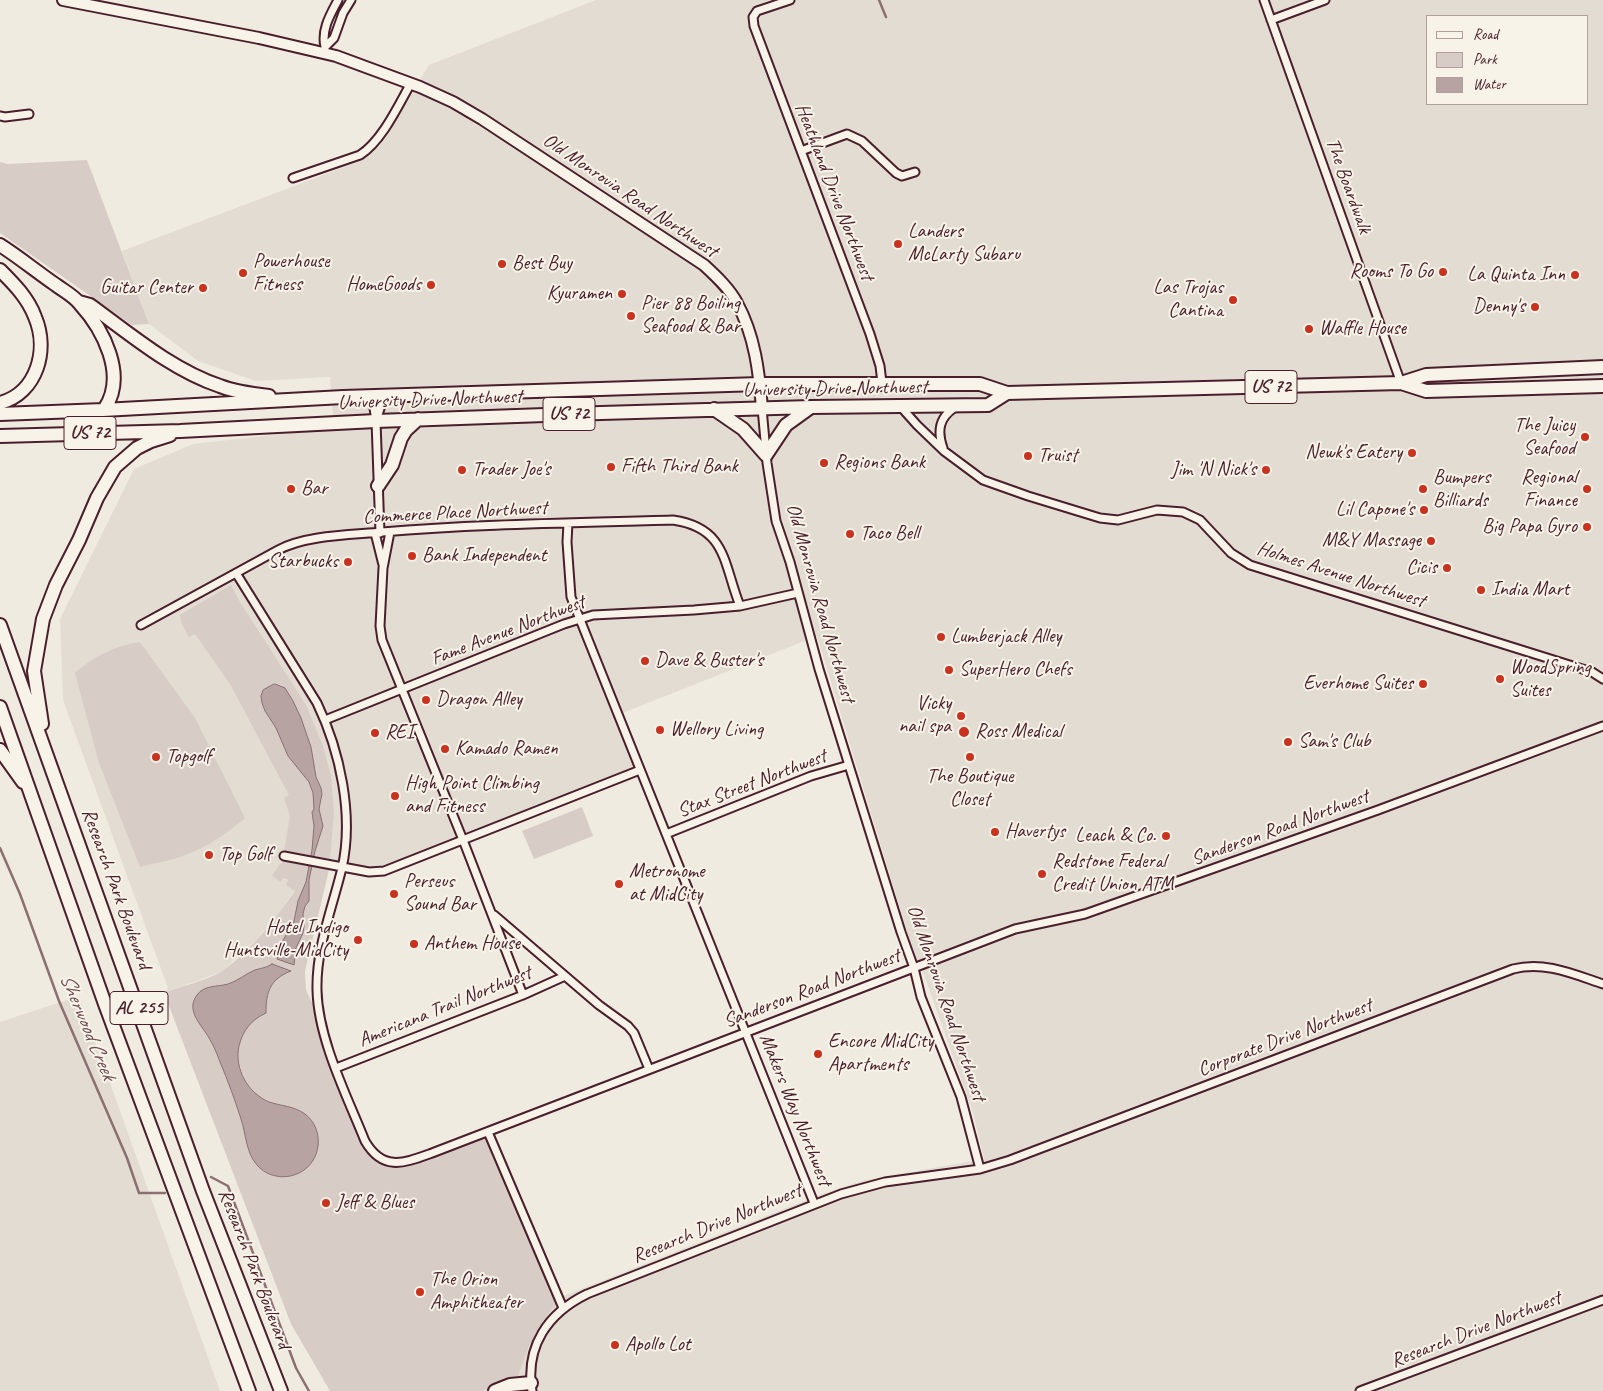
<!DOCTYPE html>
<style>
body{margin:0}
#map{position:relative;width:1603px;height:1391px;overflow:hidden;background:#f0ebe0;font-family:Caveat,sans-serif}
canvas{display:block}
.legend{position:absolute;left:1426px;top:15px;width:162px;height:90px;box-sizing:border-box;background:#f7f3e8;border:1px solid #b29e9c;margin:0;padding:6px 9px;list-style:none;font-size:15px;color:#4a1f2b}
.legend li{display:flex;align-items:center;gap:10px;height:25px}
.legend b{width:25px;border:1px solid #b29e9c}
</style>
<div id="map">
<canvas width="1603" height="1391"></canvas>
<ul class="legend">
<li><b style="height:6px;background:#f7f3e8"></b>Road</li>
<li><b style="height:14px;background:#d8cdc6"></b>Park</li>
<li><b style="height:14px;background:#b7a4a2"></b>Water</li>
</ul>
</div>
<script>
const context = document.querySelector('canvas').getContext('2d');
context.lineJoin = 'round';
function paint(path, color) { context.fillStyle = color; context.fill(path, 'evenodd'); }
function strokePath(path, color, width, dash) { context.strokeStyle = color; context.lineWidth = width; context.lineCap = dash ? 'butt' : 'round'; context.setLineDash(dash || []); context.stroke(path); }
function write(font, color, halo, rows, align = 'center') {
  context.font = font + ' Caveat,sans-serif'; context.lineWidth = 4; context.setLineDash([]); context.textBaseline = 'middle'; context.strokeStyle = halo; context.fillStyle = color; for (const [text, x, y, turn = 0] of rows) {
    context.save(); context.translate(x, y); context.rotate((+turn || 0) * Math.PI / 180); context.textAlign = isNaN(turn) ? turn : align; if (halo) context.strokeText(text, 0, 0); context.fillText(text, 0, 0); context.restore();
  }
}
paint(new Path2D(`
 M 596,0 L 1603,0 L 1603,1391 L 482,1391 L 518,1377 L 530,1341 L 547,1314 L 557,1304 L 556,1299 L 819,1195 L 865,1180 L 984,1159 L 973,1113 L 923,972 L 916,961 L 817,636 L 615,716 L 635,769 L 396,863 L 378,868 L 349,866 L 284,853 L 283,878 L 288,881 L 295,890 L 279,913 L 256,940 L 221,972 L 164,993 L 168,988 L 63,700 L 60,619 L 134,469 L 193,444 L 334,428 L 330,377 L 256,381 L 198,361 L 149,324 L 122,251 L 363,160 L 375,149 L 394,121 L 429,65 ZM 1427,16 L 1587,16 L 1587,104 L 1427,104 Z
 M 79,996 L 220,1391 L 0,1391 L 0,1022 Z`), '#e3dcd2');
paint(new Path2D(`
 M 87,160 L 149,324 L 132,325 L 0,233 L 0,162 L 8,164 Z
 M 231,585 L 240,602 L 306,705 L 323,746 L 331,776 L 334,814 L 329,870 L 305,971 L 306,990 L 320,1018 L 336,1068 L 371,1151 L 393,1163 L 488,1132 L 556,1299 L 557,1304 C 535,1327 528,1348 518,1377 L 482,1391 L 330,1391 L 291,1324 L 164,993 C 179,987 211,979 222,971 C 252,950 274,920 295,891 L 286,885 L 288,880 L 283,878 L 281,882 L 272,876 L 279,865 L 282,863 L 290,816 L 284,798 L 289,795 L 230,684 L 195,634 L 189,637 L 182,624 L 180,615 Z
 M 140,642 L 195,718 L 245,818 C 226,834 208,847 185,855 C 171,861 155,863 140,867 L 99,763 L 75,673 C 94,656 115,646 140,642 Z
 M 582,807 L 593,836 L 534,859 L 522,831 Z`), '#d8cdc6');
const water = new Path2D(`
 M 275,684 L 285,688 L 293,701 L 301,718 L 311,747 L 316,777 L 321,788 L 322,794 L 319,809 L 323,826 L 315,851 L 309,880 L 309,901 L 305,906 L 303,914 L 304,926 L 303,933 L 296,948 L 294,965 L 277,959 L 282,942 L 294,921 L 298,901 L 306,882 L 312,850 L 314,826 L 312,812 L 314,809 L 313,793 L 309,782 L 288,756 L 276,728 L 265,711 L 262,703 L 261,696 L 263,690 L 270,686 Z
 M 272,964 L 291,971 C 270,979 266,992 266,1013 C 251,1020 243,1030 239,1046 C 234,1069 248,1093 269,1102 C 281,1106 294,1106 305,1114 C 325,1129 322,1162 299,1173 C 285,1180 267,1177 257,1165 C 246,1153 246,1134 241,1119 C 235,1100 228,1081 220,1062 C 217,1054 214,1046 209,1038 C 202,1025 185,1011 197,995 C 204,985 217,987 228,984 C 238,981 245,974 255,970 C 261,968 266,968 272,964 Z`);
paint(water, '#b7a4a2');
strokePath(water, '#8b6f72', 1);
strokePath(new Path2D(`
 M 879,0 L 886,17
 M 0,848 L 20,894 L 59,1001 L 127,1158 L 139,1193 L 165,1193
 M 211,1177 L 228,1186 L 296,1368 L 309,1391`), '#8b6f72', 2.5);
const street = new Path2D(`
 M 790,0 L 757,11 L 753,17 L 754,26 L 870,334 L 880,366 L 882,383
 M 1264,0 L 1401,383
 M 1271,20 L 1325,0
 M 325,47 C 321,30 330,15 338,0
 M 324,53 L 325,47 L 334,38 L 343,13 L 351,0
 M 0,116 L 5,117 L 29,114
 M 801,151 L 847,134 L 862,141 L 896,173 L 902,176 L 915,172
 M 293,178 L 360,155 C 382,141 398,106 411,83
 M 372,396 L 376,421 L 380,533
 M 901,407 L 917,425 L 944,451 L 983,480 L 1028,496 L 1100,518 L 1118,520 L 1157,510 L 1183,512 L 1200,520 L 1231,553 L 1250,565 L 1592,672 L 1603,679
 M 762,408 L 767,463 L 776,521 L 790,562 L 819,669 L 901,932 L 914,968 L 921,997 L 961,1097 L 980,1169
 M 377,418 L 384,396
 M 943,448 C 937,431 939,418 954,408
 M 568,523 L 567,542 L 571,597 L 814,1203
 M 390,532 L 383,568 L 380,626 L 382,640 L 463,840 L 523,995
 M 375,533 L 383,565
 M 236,573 L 317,703 C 340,751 354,815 342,868 C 332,909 316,948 317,990 C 318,1039 347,1096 365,1141 C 383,1172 404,1163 432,1153 L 1015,929 L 1085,914 L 1378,810 L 1603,726
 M 141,625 L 278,550 C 306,535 350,535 382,532 C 479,524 576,523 673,520 C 727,528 723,563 740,606
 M 325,720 L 564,624 L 593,615 L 694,610 L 740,606 L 798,593
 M 666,834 L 811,776 L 849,765
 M 284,856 L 369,872 L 384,871 L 640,770
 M 494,915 L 599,1005 L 628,1026 L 634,1033 L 649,1069
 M 336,1068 L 523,995 L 565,976
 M 488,1132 L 563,1308
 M 532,1391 C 525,1346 548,1313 587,1294 L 841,1194 L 885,1182 L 980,1169 L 1010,1160 L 1513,969 C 1545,961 1573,974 1603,984
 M 1360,1391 L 1603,1300`);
const secondary = new Path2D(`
 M 63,0 L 259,38 L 336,56 L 420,87 L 453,102 L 482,119 L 704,265 C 716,276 730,289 737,303 C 755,336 759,372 762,408`);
const highway = new Path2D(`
 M 0,245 C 19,257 37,272 56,285 C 64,291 74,296 80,304 C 103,329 127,375 105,408 C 98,418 82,426 72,434
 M 0,270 C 14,284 28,298 35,317 C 49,350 37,393 0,403
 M 79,302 L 90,305 C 130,334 172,370 220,386 C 235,392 252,394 269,396
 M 1401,383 L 1426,391 L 1603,386
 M 714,409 L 743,429 L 766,455 L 786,425 L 811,407
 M 0,414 L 103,410 L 343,397 L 760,384 L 980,384 L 1007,393 L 1401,383 L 1426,375 L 1603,367
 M 0,436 L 180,431 L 376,421 L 601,413 L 811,407 L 988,405 L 1007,393
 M 378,486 L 392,465 L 401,438 L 406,430 L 418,419
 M 0,625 L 203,1191 L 281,1391
 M 0,707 L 105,1004 L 249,1391
 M 42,724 L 34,671 L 43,619 L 56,585 L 79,540 L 97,498 L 115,467 L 137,448 L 151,441 L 170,435
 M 0,750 L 23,782
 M 495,1391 L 510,1385 L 531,1383`);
strokePath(street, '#4a1f2b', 11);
strokePath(secondary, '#4a1f2b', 14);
strokePath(highway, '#4a1f2b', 16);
strokePath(street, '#f7f3e8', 7);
strokePath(secondary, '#f7f3e8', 10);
strokePath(highway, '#f7f3e8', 12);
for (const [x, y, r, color] of [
 [898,244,5,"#c8321e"],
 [502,264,5,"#c8321e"],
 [1443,272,5,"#c8321e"],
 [243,273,5,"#c8321e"],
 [1575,275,5,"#c8321e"],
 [431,285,5,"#c8321e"],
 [203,288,5,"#c8321e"],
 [622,294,5,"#c8321e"],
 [1233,300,5,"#c8321e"],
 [1535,307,5,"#c8321e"],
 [631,316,5,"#c8321e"],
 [1309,329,5,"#c8321e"],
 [1585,437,5,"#c8321e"],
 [1412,453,5,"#c8321e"],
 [1028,456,5,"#c8321e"],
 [824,463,5,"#c8321e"],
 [611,467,5,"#c8321e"],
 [462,470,5,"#c8321e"],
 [1266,470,5,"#c8321e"],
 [291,489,5,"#c8321e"],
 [1423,489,5,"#c8321e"],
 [1587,489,5,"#c8321e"],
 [1424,510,5,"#c8321e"],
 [1587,527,5,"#c8321e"],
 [850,534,5,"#c8321e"],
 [1431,541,5,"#c8321e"],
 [412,556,5,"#c8321e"],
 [348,562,5,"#c8321e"],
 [1447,568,5,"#c8321e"],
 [1481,590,5,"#c8321e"],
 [941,637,5,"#c8321e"],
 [645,661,5,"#c8321e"],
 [949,670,5,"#c8321e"],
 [1500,679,5,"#c8321e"],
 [1423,684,5,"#c8321e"],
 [426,700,5,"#c8321e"],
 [961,716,5,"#c8321e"],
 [660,730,5,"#c8321e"],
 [964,732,6,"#c8321e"],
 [375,733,5,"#c8321e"],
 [1288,742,5,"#c8321e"],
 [445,749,5,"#c8321e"],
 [156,757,5,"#c8321e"],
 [970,757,5,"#c8321e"],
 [395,796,5,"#c8321e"],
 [995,832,5,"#c8321e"],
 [1166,836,5,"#c8321e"],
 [209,855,5,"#c8321e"],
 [1042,874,5,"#c8321e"],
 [619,884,5,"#c8321e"],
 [394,894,5,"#c8321e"],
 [358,940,5,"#c8321e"],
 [414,944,5,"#c8321e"],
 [818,1054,5,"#c8321e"],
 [326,1203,5,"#c8321e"],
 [420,1292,5,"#c8321e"],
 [615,1345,5,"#c8321e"]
]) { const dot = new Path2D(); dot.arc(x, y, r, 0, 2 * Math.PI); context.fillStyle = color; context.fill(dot); strokePath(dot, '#f7f3e8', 2); }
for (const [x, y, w] of [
 [1271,387,52],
 [569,414,52],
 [90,433,52],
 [139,1008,58]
]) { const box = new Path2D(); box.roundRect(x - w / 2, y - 16.5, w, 33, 4); context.fillStyle = '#f7f3e8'; context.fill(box); strokePath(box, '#4a1f2b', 1); }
write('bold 19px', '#4a1f2b', null, [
 ["US 72",1271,387],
 ["US 72",569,414],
 ["US 72",90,433],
 ["AL 255",139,1008]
]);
write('20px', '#4a1f2b', '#f7f3e8', [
 ["The Boardwalk",1348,186,70],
 ["Heathland Drive Northwest",834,192,69],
 ["Old Monrovia Road Northwest",630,196,34],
 ["University Drive Northwest",835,389,-1],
 ["University Drive Northwest",430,400,-2],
 ["Commerce Place Northwest",455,513,-3],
 ["Holmes Avenue Northwest",1341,575,18],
 ["Old Monrovia Road Northwest",820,603,74],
 ["Fame Avenue Northwest",508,631,-21],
 ["Stax Street Northwest",752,784,-21],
 ["Sanderson Road Northwest",1280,828,-20],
 ["Research Park Boulevard",116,889,70],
 ["Sanderson Road Northwest",812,989,-21],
 ["Old Monrovia Road Northwest",946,1003,71],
 ["Americana Trail Northwest",445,1007,-22],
 ["Corporate Drive Northwest",1285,1038,-21],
 ["Makers Way Northwest",795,1110,68],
 ["Research Drive Northwest",717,1224,-22],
 ["Research Park Boulevard",254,1269,69],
 ["Research Drive Northwest",1476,1330,-21]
]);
write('20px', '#4a1f2b', '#f7f3e8', [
 ["Landers",908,232],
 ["McLarty Subaru",908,255],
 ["Powerhouse",253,262],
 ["Fitness",253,285],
 ["Best Buy",512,264],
 ["Rooms To Go",1433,272,"right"],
 ["La Quinta Inn",1565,275,"right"],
 ["HomeGoods",421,285,"right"],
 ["Guitar Center",193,288,"right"],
 ["Las Trojas",1223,288,"right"],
 ["Cantina",1223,311,"right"],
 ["Kyuramen",612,294,"right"],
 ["Pier 88 Boiling",641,304],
 ["Seafood & Bar",641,327],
 ["Denny's",1525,307,"right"],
 ["Waffle House",1319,329],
 ["The Juicy",1575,426,"right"],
 ["Seafood",1575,449,"right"],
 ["Newk's Eatery",1402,453,"right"],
 ["Truist",1038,456],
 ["Regions Bank",834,463],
 ["Fifth Third Bank",621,467],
 ["Trader Joe's",472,470],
 ["Jim 'N Nick's",1256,470,"right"],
 ["Bumpers",1433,478],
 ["Billiards",1433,501],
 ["Regional",1577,478,"right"],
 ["Finance",1577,501,"right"],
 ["Bar",301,489],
 ["Lil Capone's",1414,510,"right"],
 ["Big Papa Gyro",1577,527,"right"],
 ["Taco Bell",860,534],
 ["M&Y Massage",1421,541,"right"],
 ["Bank Independent",422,556],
 ["Starbucks",338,562,"right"],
 ["Cicis",1437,568,"right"],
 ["India Mart",1491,590],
 ["Lumberjack Alley",951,637],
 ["Dave & Buster's",655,661],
 ["WoodSpring",1510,668],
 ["Suites",1510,691],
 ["SuperHero Chefs",959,670],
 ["Everhome Suites",1413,684,"right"],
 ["Dragon Alley",436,700],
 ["Vicky",951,704,"right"],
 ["nail spa",951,727,"right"],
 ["Wellory Living",670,730],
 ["Ross Medical",975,732],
 ["REI",385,733],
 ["Sam's Club",1298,742],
 ["Kamado Ramen",455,749],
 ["Topgolf",166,757],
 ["The Boutique",970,777,"center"],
 ["Closet",970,800,"center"],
 ["High Point Climbing",405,784],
 ["and Fitness",405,807],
 ["Havertys",1005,832],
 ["Leach & Co.",1156,836,"right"],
 ["Top Golf",219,855],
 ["Redstone Federal",1052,862],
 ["Credit Union ATM",1052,885],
 ["Metronome",629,872],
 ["at MidCity",629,895],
 ["Perseus",404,882],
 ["Sound Bar",404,905],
 ["Hotel Indigo",348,928,"right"],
 ["Huntsville-MidCity",348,951,"right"],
 ["Anthem House",424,944],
 ["Encore MidCity",828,1042],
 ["Apartments",828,1065],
 ["Jeff & Blues",336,1203],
 ["The Orion",430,1280],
 ["Amphitheater",430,1303],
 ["Apollo Lot",625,1345]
], 'left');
write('italic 21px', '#704e55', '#f7f3e8', [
 ["Sherwood Creek",87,1027,67]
]);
</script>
